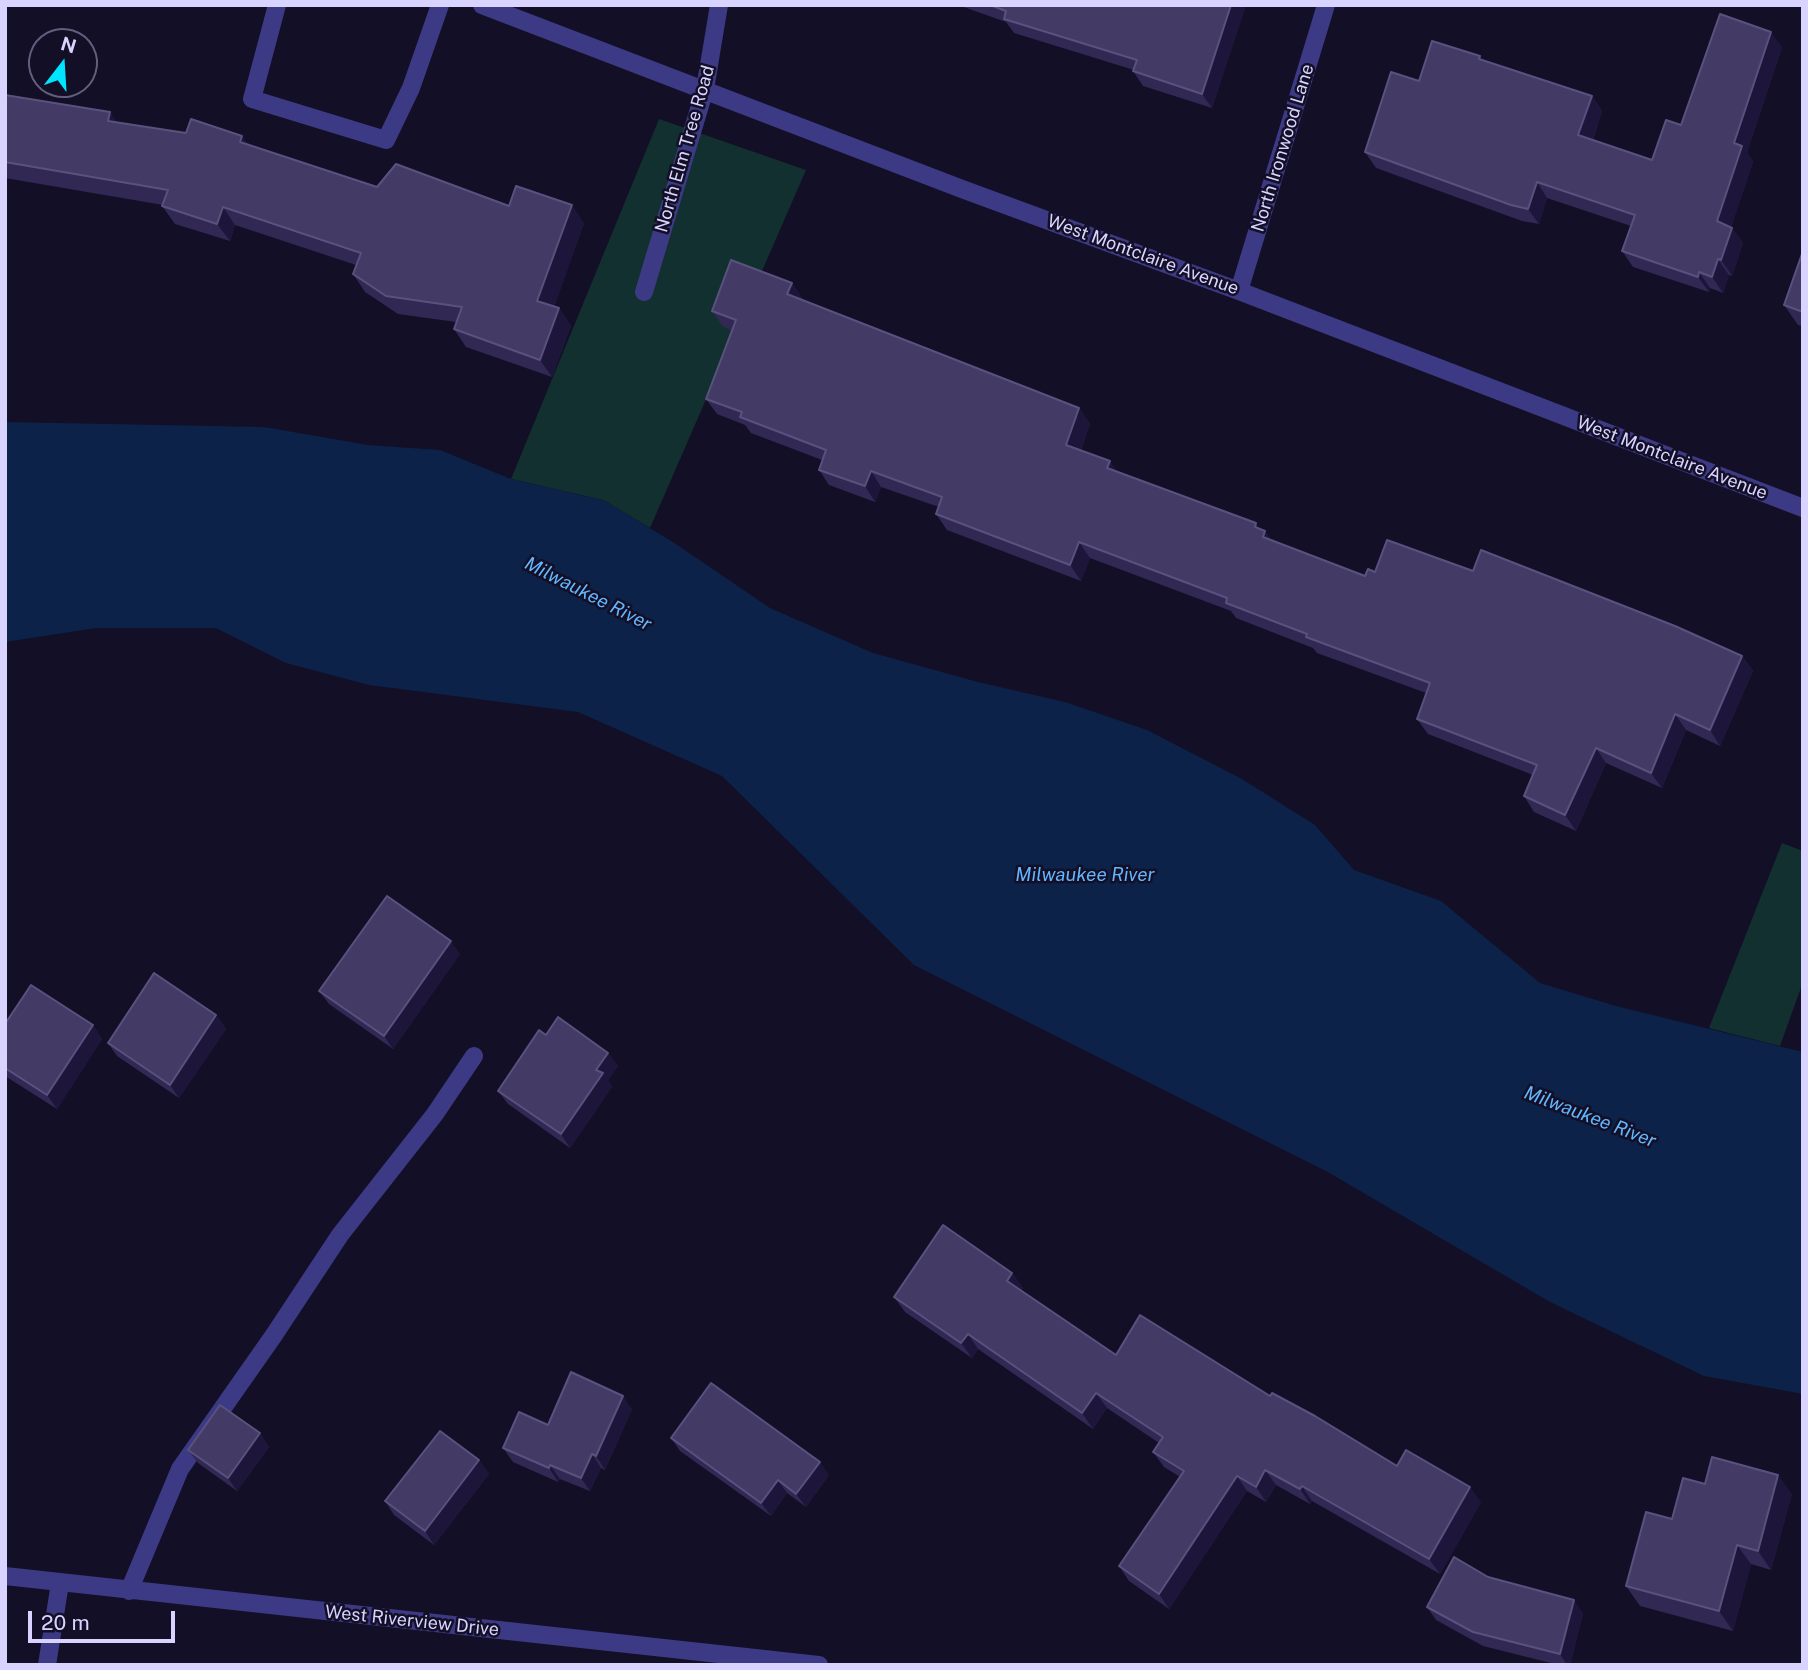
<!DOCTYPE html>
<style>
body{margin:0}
#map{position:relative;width:1808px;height:1670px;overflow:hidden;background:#130f26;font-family:"Public Sans",sans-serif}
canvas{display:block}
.frame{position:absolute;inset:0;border:7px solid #d9d4ff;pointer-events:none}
.north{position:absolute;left:28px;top:28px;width:70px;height:70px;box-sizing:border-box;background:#130f26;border:2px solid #625e7d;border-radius:50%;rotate:17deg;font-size:19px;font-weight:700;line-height:28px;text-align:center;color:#d9d4ff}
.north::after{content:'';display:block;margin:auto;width:24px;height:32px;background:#00e5ff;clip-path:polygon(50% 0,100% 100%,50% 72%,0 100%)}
.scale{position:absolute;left:28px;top:1611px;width:147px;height:32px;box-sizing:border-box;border:4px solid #d9d4ff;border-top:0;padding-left:9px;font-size:21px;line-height:24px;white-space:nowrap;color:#d9d4ff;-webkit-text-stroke:5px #130f26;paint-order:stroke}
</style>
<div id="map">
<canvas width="1808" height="1670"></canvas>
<div class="frame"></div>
<div class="north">N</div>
<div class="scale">20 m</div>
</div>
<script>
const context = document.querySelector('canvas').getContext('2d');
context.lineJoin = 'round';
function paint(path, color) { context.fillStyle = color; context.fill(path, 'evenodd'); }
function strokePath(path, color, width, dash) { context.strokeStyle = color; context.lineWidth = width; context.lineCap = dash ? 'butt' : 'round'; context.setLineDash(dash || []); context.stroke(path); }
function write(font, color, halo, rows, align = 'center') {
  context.font = font + ' "Public Sans",sans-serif'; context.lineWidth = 5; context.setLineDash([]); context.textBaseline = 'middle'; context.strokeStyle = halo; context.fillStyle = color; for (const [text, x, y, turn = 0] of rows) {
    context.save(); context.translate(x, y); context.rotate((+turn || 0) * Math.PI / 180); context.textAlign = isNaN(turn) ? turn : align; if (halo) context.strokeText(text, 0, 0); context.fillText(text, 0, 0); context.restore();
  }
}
paint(new Path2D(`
 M 659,119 L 806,170 L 650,528 L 603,500 L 511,479 Z
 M 1782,843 L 1803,851 L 1803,982 L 1780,1046 L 1709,1028 Z`), '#12302f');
paint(new Path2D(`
 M 5,422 L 264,427 L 368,445 L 440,450 L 511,479 L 603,500 L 673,542 L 770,608 L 873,653 L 978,682 L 1065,702 L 1147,730 L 1242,779 L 1315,825 L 1354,870 L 1441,901 L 1540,983 L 1616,1006 L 1803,1052 L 1803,1394 L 1704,1376 L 1550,1302 L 1326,1171 L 914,965 L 722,776 L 578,712 L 369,685 L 286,663 L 216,628 L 96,628 L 5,642 Z`), '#0c2248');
strokePath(new Path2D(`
 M 277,5 L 252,99 L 386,140 L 411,88 L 440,5
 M 482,5 L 962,189 L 1239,291 L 1803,508
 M 1239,291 L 1326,5
 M 644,292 L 705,89 L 719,5
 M 5,1576 L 819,1665
 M 129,1591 L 180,1469 L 274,1335 L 340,1235 L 435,1114 L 474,1056
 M 47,1665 L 60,1583`), '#3d3a85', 18);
paint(new Path2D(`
 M 958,5 L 1246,5 L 1212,108 L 1143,86 L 1133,71 L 1134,70 L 1014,33 L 1006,22 Z
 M 1782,47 L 1747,152 L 1753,162 L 1731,227 L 1743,243 L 1732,276 L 1729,275 L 1723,293 L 1710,288 L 1709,292 L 1633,267 L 1622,251 L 1631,226 L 1547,198 L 1539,224 L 1522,221 L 1376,168 L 1365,152 L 1419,81 L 1480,56 L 1482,60 L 1592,96 L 1602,111 L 1593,140 L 1652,160 L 1681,125 Z
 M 5,95 L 117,122 L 186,133 L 242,136 L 248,145 L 377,187 L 509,206 L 584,223 L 554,307 L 559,308 L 571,326 L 552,377 L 466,347 L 454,329 L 456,322 L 398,314 L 365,292 L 353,274 L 356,265 L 235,225 L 230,241 L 175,224 L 162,206 L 163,205 L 5,178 Z
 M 1803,251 L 1803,326 L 1798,325 L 1784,305 Z
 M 792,283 L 802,298 L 802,300 L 1079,408 L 1090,424 L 1081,450 L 1117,472 L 1265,531 L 1271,540 L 1365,576 L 1375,572 L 1473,571 L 1742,656 L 1753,671 L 1720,746 L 1686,730 L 1662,788 L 1606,763 L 1576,831 L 1534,812 L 1524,796 L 1533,775 L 1428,734 L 1417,719 L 1426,693 L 1317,653 L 1313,648 L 1236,618 L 1231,611 L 1090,558 L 1081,581 L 947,530 L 936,514 L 939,507 L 881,487 L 875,502 L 829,485 L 819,470 L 822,460 L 751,433 L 745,425 L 717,414 L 706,399 L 732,330 L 723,327 L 712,311 Z
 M 460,954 L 393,1049 L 329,1004 L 319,991 Z
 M 216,1015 L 226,1029 L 179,1098 L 117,1056 L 108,1043 Z
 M 5,1024 L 93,1025 L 102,1039 L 57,1109 L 5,1076 Z
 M 546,1035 L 608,1053 L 618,1066 L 608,1080 L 612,1087 L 570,1148 L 508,1104 L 498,1091 Z
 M 1012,1273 L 1023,1288 L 1021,1290 L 1116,1355 L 1270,1396 L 1397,1466 L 1481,1502 L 1440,1574 L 1312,1501 L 1310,1504 L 1276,1485 L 1266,1502 L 1247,1491 L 1169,1609 L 1129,1581 L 1119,1566 L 1180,1477 L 1164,1467 L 1153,1452 L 1159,1443 L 1107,1408 L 1093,1429 L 978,1349 L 972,1358 L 905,1312 L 894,1297 Z
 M 632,1409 L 605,1470 L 601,1468 L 590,1491 L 560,1479 L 558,1482 L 513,1462 L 503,1448 L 548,1425 Z
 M 260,1433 L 269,1447 L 237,1491 L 198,1463 L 188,1450 Z
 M 671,1438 L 829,1475 L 806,1507 L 787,1493 L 771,1516 L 680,1451 Z
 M 479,1460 L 489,1474 L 434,1545 L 394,1515 L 385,1501 Z
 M 1705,1484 L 1792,1494 L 1771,1570 L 1751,1564 L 1733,1631 L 1640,1606 L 1626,1586 L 1672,1519 Z
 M 1488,1577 L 1583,1613 L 1570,1665 L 1559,1665 L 1483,1646 L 1436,1620 L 1427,1607 Z`), '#312854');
paint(new Path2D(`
 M 1231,5 L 1246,5 L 1212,108 L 1202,94 Z
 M 1771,32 L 1782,47 L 1747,152 L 1753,162 L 1728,236 L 1717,221 L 1734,143 Z
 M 1592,96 L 1602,111 L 1589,151 L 1578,135 Z
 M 110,112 L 122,129 L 108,121 Z
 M 242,136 L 255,154 L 240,142 Z
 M 1537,182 L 1547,198 L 1539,224 L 1528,209 Z
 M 572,205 L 584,223 L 550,319 L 537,301 Z
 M 223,207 L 235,225 L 230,241 L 217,224 Z
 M 1732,228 L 1743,243 L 1732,276 L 1721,260 Z
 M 1718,259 L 1729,275 L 1723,293 L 1712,277 Z
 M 1699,272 L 1710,288 L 1709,292 L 1698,277 Z
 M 792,283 L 802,298 L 798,310 L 787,294 Z
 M 559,308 L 571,326 L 552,377 L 540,360 Z
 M 1079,408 L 1090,424 L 1077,460 L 1066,445 Z
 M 1110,461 L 1120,476 L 1107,468 Z
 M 871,471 L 881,487 L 875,502 L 865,486 Z
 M 1256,523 L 1264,535 L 1265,531 L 1276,547 L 1274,552 L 1255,527 Z
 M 1079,542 L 1090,558 L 1081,581 L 1070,565 Z
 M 1742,656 L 1753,671 L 1720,746 L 1710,730 Z
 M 1675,714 L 1686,730 L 1662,788 L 1651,773 Z
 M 1596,748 L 1606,763 L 1576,831 L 1565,815 Z
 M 451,941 L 460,954 L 393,1049 L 384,1036 Z
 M 216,1015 L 226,1029 L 179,1098 L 170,1085 Z
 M 93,1025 L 102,1039 L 57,1109 L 47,1095 Z
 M 608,1053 L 618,1066 L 608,1080 L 612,1087 L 570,1148 L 561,1134 L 596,1070 Z
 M 1012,1273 L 1023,1288 L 1018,1296 L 1007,1281 Z
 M 968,1334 L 978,1349 L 972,1358 L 961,1343 Z
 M 1096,1393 L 1107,1408 L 1093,1429 L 1082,1413 Z
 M 623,1396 L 632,1409 L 605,1470 L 596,1456 Z
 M 260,1433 L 269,1447 L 237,1491 L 228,1478 Z
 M 592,1454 L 601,1468 L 590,1491 L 581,1478 Z
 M 479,1460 L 489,1474 L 434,1545 L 425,1531 Z
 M 820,1462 L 829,1475 L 806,1507 L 796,1494 Z
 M 550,1465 L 560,1479 L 558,1482 L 549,1468 Z
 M 1265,1470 L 1276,1485 L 1266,1502 L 1256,1487 Z
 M 1778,1475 L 1792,1494 L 1771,1570 L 1758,1551 Z
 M 1237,1476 L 1247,1491 L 1169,1609 L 1159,1594 Z
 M 778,1480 L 787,1493 L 771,1516 L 761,1503 Z
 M 1302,1486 L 1312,1501 L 1310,1504 L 1300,1489 Z
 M 1470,1487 L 1481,1502 L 1440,1574 L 1429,1559 Z
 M 1737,1545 L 1751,1564 L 1733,1631 L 1719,1611 Z
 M 1574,1600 L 1583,1613 L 1570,1665 L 1567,1665 L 1560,1654 Z`), '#1d163a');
const building = new Path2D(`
 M 990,5 L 1231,5 L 1202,94 L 1133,71 L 1137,60 L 1004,19 L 1006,11 Z
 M 1720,14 L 1771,32 L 1734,143 L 1742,146 L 1717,221 L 1732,228 L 1721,260 L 1718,259 L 1712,277 L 1699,272 L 1698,277 L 1622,251 L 1635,215 L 1537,182 L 1528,209 L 1511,205 L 1365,152 L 1391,72 L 1419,81 L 1432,41 L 1480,56 L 1479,59 L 1592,96 L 1578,135 L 1652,160 L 1666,120 L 1681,125 Z
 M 5,95 L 110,112 L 108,121 L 186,133 L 191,119 L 242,136 L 240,142 L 377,187 L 396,164 L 509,206 L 516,186 L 572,205 L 537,301 L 559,308 L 540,360 L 454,329 L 462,307 L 386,296 L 353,274 L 361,253 L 223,207 L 217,224 L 162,206 L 168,190 L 5,162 Z
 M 1803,251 L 1803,312 L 1784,305 Z
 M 731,260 L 792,283 L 787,294 L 1079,408 L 1066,445 L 1110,461 L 1107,468 L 1256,523 L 1255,527 L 1265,531 L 1263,537 L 1365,576 L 1368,569 L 1375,572 L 1387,540 L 1473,571 L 1481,550 L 1675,626 L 1742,656 L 1710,730 L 1675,714 L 1651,773 L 1596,748 L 1565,815 L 1524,796 L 1537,765 L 1417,719 L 1430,683 L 1306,637 L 1307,634 L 1226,603 L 1227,598 L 1079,542 L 1070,565 L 936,514 L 942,497 L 871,471 L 865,486 L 819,470 L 826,450 L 740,417 L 742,412 L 706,399 L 736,320 L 712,311 Z
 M 387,896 L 451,941 L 384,1036 L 319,991 Z
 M 154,973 L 216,1015 L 170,1085 L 108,1043 Z
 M 31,985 L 93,1025 L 47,1095 L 5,1068 L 5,1024 Z
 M 558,1017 L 608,1053 L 596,1070 L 603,1073 L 561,1134 L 498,1091 L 539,1030 L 546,1035 Z
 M 943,1225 L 1012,1273 L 1007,1281 L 1116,1355 L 1140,1315 L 1270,1396 L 1272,1393 L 1315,1416 L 1397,1466 L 1406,1450 L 1470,1487 L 1429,1559 L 1302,1486 L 1300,1489 L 1265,1470 L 1256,1487 L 1237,1476 L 1159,1594 L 1119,1566 L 1184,1471 L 1153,1452 L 1163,1437 L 1096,1393 L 1082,1413 L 968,1334 L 961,1343 L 894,1297 Z
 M 571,1372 L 623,1396 L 596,1456 L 592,1454 L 581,1478 L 550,1465 L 549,1468 L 503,1448 L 519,1412 L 548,1425 Z
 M 711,1383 L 820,1462 L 796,1494 L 778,1480 L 761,1503 L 671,1438 Z
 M 220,1405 L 260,1433 L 228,1478 L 188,1450 Z
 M 440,1431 L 479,1460 L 425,1531 L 385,1501 Z
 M 1712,1457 L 1778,1475 L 1758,1551 L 1737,1545 L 1719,1611 L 1626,1586 L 1646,1512 L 1672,1519 L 1683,1478 L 1705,1484 Z
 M 1454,1557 L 1488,1577 L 1574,1600 L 1560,1654 L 1473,1632 L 1427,1607 Z`);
paint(building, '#433a66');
strokePath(building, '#5a527e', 2);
write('18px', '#d9d4ff', '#130f26', [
 ["North Ironwood Lane",1283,148,-73],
 ["North Elm Tree Road",685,149,-74],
 ["West Montclaire Avenue",1143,255,20],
 ["West Montclaire Avenue",1672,458,21],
 ["West Riverview Drive",412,1621,6]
]);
write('italic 19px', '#62b6ff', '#130f26', [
 ["Milwaukee River",588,594,27],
 ["Milwaukee River",1085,875],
 ["Milwaukee River",1590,1117,21]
]);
</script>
